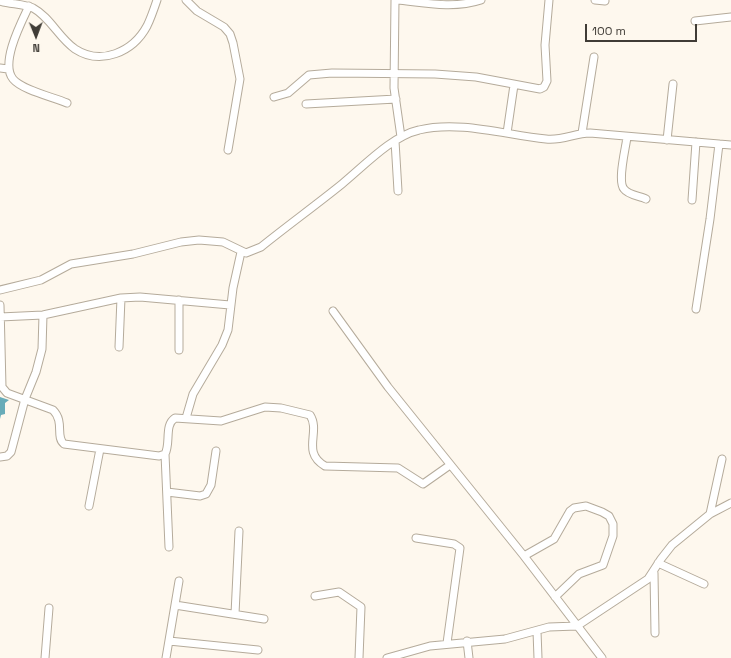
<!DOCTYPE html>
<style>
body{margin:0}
#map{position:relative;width:731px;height:658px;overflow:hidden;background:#fef8ee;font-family:"Space Grotesk",sans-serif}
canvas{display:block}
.north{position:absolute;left:16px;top:16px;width:40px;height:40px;-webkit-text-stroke:3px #fef8ee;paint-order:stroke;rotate:179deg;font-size:11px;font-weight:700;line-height:16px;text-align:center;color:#403c36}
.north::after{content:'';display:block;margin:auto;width:14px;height:18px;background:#403c36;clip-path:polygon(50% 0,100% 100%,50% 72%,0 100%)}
.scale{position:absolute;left:585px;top:24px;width:112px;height:18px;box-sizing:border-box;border:2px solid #403c36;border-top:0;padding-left:5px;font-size:12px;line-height:14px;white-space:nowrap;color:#403c36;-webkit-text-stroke:3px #fef8ee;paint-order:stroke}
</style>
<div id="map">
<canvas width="731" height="658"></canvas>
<div class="north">N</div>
<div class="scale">100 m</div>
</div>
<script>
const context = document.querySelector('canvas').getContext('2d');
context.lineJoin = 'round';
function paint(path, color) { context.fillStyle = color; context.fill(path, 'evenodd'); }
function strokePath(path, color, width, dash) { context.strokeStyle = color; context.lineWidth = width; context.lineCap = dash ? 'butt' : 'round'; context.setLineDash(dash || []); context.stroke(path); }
paint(new Path2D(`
 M 0,397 L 9,400 L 5,403 L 5,414 L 1,415 L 0,419 Z`), '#68acb9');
const street = new Path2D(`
 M 186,0 L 197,11 L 224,27 L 230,34 L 233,43 L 240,79 L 228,150
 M 395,0 L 394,88 L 401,137
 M 398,0 C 425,3 454,9 481,0
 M 595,0 L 605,1
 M 0,1 C 9,4 25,4 33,8 C 50,17 59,38 75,49 C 101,66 133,52 147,26 C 151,18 154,9 157,0
 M 29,6 C 21,23 0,63 13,79 C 22,90 53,97 67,103
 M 695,21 L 731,17
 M 0,68 L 8,69
 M 274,97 L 288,93 L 309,75 L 332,73 L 435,74 L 476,77 L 540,89 L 544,87 L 547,81 L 545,45 L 549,0
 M 306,104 L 396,99
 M 507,133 L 514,85
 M 582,133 L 594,57
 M 627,137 C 626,147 617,181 624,189 C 628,195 640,196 646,199
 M 667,140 L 673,84
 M 395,141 L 398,191
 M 692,200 L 696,142
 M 0,290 L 41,280 L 71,264 L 133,254 L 181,242 L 199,240 L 223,242 L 246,253 L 261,247 C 287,226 316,205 342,184 C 364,166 392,136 419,130 C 459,120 506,135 546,139 C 562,141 575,133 590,133 L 731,145
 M 0,305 L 2,387 L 7,393 L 53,410 C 65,422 55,437 64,444 L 159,456 L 165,454 C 171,443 164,425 175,418 L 221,421 L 265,407 L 281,408 L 310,415 C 321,432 301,452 325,466 L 398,468 L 423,484 L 450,465
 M 696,309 L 710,219 L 719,144
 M 333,311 L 388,387 L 524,556 L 602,658
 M 0,317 L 43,315 L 121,298 L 140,297 L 230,305
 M 119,347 L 121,298
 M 179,350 L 179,300
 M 186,418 L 193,394 L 222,345 L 228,330 L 233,288 L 241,252
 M 165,454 L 169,547
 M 0,457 L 7,456 L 11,452 L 25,399 L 36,372 L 42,349 L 43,315
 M 167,492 L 200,496 L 206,494 L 211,485 L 216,451
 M 89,506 L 100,449
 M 710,514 L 722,459
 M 416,538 L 454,544 L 460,548 L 447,643
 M 524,556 L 554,539 L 570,511 L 574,508 L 586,506 L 602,512 L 609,516 L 613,524 L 613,536 L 603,565 L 579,574 L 555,597
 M 658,563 L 704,584
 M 654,573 L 655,633
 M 315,596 L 339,592 L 361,607 L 359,658
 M 175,605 L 264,619
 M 235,614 L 239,531
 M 537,631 L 538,658
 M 169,641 L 258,650
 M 467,641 L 469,658
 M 45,658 L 49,608
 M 166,658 L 179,581
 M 387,658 L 430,646 L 505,639 L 549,627 L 577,626 L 648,579 L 661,559 L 672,545 L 710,514 L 731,503`);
strokePath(street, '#b5ab9b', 9);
strokePath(street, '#fff', 7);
</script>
